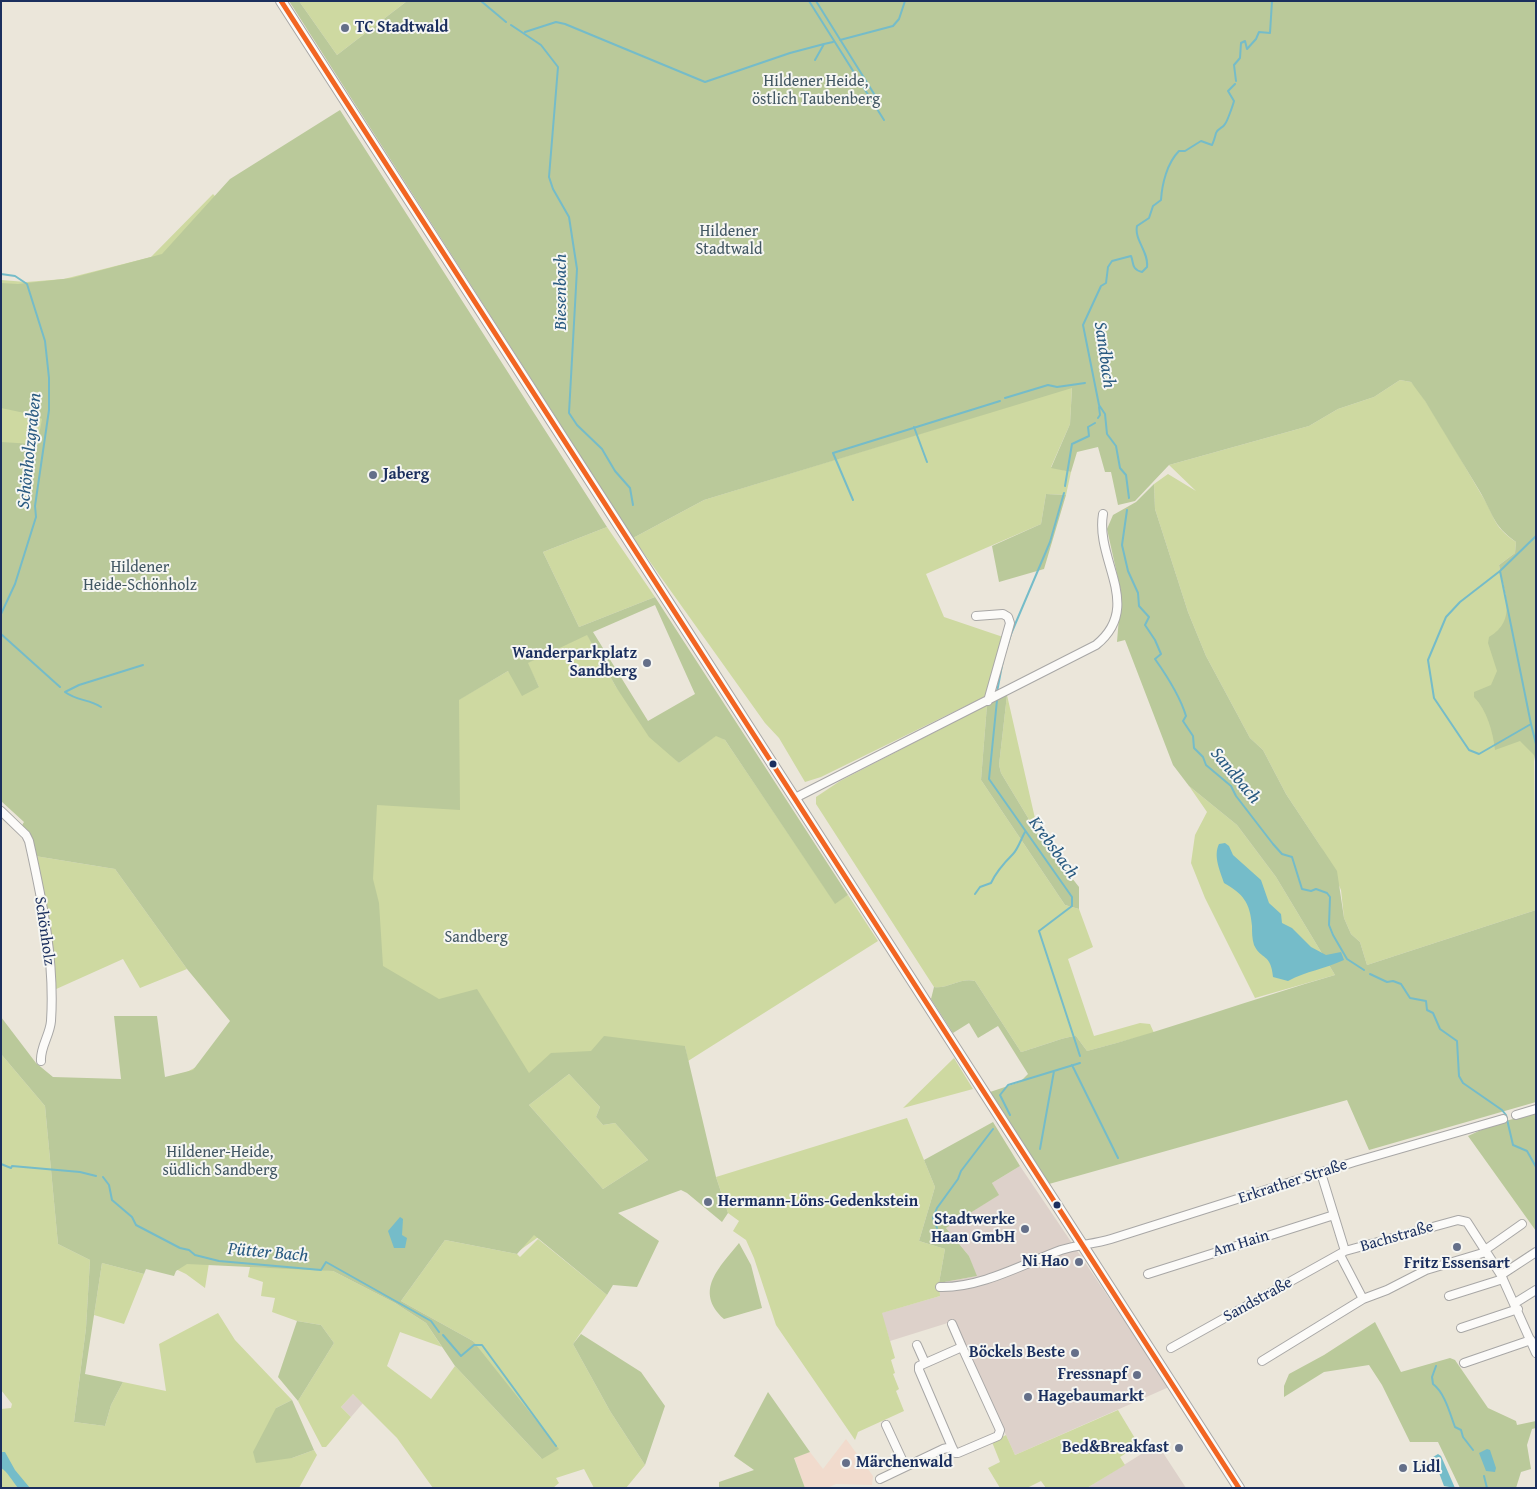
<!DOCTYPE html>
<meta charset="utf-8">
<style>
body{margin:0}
#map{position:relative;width:1537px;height:1489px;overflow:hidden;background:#ebe6da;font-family:"Gentium Book Plus",serif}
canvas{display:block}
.frame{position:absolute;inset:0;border:2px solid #1b2f5e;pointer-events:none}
</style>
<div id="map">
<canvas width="1537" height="1489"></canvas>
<div class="frame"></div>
</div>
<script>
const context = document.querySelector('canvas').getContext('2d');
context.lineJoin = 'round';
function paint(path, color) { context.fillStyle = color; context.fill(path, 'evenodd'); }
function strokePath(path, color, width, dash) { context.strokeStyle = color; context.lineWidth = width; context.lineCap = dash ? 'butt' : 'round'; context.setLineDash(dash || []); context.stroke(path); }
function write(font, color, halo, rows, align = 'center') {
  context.font = font + ' "Gentium Book Plus",serif'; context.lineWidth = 4; context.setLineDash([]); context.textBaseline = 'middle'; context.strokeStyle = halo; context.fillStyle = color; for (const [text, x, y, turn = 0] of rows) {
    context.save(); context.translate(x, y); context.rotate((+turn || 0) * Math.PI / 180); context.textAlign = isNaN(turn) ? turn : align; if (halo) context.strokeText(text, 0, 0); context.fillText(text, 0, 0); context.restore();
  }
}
paint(new Path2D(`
 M 846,1439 L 873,1476 L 872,1485 L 836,1484 L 827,1488 L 805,1488 L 794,1457 L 810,1452 L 823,1469 Z`), '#f1dbcd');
paint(new Path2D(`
 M 1020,1166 L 1169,1387 L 1015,1455 L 954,1321 L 890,1341 L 881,1313 L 940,1296 L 939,1283 L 976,1276 L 969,1256 L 946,1228 L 998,1195 L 992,1183 Z
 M 353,1394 L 363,1403 L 351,1417 L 341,1407 Z
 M 1158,1445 L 1186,1488 L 1087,1488 L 1143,1453 Z`), '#ddd1ca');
paint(new Path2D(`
 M 299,1 L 407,1 L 337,55 Z
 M 213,194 L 275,262 L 389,740 L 508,671 L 539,687 L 527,663 L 587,634 L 616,687 L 679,763 L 716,735 L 725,740 L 835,903 L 848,895 L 878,941 L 688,1061 L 685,1046 L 566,1073 L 524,1105 L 544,1233 L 516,1253 L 446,1237 L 329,1257 L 325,1270 L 333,1271 L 395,1303 L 426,1323 L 442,1347 L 400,1332 L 387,1366 L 431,1399 L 455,1366 L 542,1459 L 473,1341 L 401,1301 L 445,1240 L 517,1254 L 520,1257 L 538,1239 L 607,1295 L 573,1344 L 610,1411 L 645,1465 L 626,1488 L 594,1488 L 584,1469 L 556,1478 L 559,1483 L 553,1488 L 433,1488 L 397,1438 L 353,1394 L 341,1407 L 351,1417 L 326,1447 L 322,1447 L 298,1401 L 334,1343 L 321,1325 L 297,1321 L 272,1312 L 275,1298 L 261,1296 L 263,1282 L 248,1277 L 250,1267 L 292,1268 L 210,1257 L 205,1288 L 186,1274 L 161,1262 L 115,1085 L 178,1077 L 205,1062 L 238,1025 L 1,635 L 1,280 L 26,282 L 64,279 L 151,257 Z
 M 1400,380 L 1411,382 L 1417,388 C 1440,423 1460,458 1481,494 C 1496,517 1491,525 1516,542 L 1515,553 L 1499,565 L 1536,752 L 1534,755 L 1536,910 L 1367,965 L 1360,942 L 1351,934 L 1344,918 L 1341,890 L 1321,847 L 1286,794 L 1263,750 L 1250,738 L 1206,656 L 1188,612 L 1155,509 L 1154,484 L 1168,474 L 1196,491 L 1169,465 L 1309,426 L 1338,409 L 1374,397 Z
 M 1072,387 L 1070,424 L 1051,467 L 1071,472 L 1066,495 L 1046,494 L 1041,524 L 926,574 L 944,617 L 1003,637 L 988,695 L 821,777 L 805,782 L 779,738 L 765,723 L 633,538 L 704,500 Z
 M 607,527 L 655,597 L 579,627 L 543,552 Z
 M 1007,695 L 1039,836 L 1001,773 L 999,765 Z
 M 987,705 L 981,780 L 1065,905 L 1079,909 L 1093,947 L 1068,959 L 1094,1036 L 1140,1023 L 1150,1024 L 1154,1033 L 1087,1051 L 1076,1036 C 1063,1037 1036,1048 1021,1052 L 975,981 C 961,977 948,989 934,987 L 816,804 L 816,797 L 840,781 Z
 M 1189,786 L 1237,825 L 1276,877 L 1335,975 L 1255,998 L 1205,898 L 1191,863 L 1195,835 L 1207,812 Z
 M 35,856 L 115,869 L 187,969 L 140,988 L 123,959 L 54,990 Z
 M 1,1054 L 45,1106 L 58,1244 L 90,1260 L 86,1328 L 74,1422 L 105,1426 L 111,1405 L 123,1382 L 166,1391 L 159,1344 L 218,1313 L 235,1340 L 292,1400 L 276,1408 L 292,1458 L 314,1450 L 317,1455 L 299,1488 L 1,1488 L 1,1409 L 11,1408 L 12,1404 L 1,1390 Z
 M 954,1058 L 973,1089 L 903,1108 Z
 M 569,1074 L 600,1107 L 596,1117 L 603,1125 L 615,1123 L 648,1160 L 603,1189 L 529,1105 Z
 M 907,1118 L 935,1187 L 919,1241 L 945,1249 L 939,1283 L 940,1296 L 882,1313 L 895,1358 L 891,1360 L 895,1373 L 893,1374 L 899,1389 L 896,1391 L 904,1411 L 858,1432 L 855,1440 L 776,1325 L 754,1258 L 746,1240 L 733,1231 L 739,1221 L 728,1213 L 716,1177 Z
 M 102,1263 L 144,1274 L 124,1324 L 94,1315 Z
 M 1118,1410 L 1139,1445 L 1120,1457 L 1125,1465 L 1087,1488 L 1046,1488 L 1041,1481 L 1027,1488 L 1000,1488 L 988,1468 L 1000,1462 L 992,1442 L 1006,1435 L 1015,1455 Z`), '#ced9a1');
paint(new Path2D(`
 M 289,1 L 299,1 L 337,55 L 407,1 L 1536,1 L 1536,768 L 1534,755 L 1520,741 L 1495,750 C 1493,732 1487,710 1474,697 L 1474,692 L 1491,685 L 1497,671 L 1488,643 L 1489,637 C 1518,620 1504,593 1499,565 L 1515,553 L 1516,542 C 1492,525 1493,513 1479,490 C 1461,460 1443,431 1425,401 L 1411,382 L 1400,380 L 1374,397 L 1338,409 L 1309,426 L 1169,465 L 1135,501 L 1118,505 L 1111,472 L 1105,472 L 1098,447 L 1077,452 L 1071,472 L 1051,468 L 1070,424 L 1072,388 L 704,500 L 633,538 Z
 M 340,110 L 607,527 L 543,552 L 579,627 L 655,597 L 848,895 L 835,904 L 725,740 L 716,736 L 679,763 L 649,737 L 616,687 L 587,635 L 528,663 L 539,687 L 522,696 L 508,671 L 459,700 L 460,810 L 377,805 L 373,879 L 379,903 L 383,966 L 439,999 L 477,989 L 529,1073 L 551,1053 L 591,1051 L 604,1036 L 685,1046 L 716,1177 L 728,1213 L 722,1222 L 687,1193 L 681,1190 L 618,1213 L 659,1241 L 637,1287 L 613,1285 L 607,1295 L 534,1235 L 517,1254 L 445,1240 L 401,1301 L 473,1341 L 559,1449 L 542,1459 L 455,1366 L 426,1323 L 395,1303 L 333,1271 L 187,1264 L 176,1271 L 174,1276 L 146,1269 L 144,1274 L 102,1263 L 85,1374 L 123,1382 L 111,1405 L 105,1426 L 74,1422 L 86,1328 L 90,1260 L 58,1244 L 45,1106 L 1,1054 L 1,1017 L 36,1063 L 53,1077 L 121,1079 L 114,1016 L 157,1016 L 165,1077 L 193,1070 L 230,1021 L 187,969 L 115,869 L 35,856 L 21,827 L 24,822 L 1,801 L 1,442 L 33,444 L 37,446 L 42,419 L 34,415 L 1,408 L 1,283 L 18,284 L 72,278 L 162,254 L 230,179 ZM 655,605 L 695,694 L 648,721 L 593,632 ZM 569,1074 L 600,1107 L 596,1117 L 603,1125 L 615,1123 L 648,1160 L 603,1189 L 529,1105 Z
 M 1154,484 L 1155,509 L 1188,612 L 1206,656 L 1250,738 L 1263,750 L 1286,794 L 1337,871 L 1344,918 L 1351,934 L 1360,942 L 1367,965 L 1536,910 L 1536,1102 L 1369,1150 L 1347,1100 L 1049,1184 L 990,1092 L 1020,1082 L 1028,1074 L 998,1026 L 978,1038 L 969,1023 L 953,1033 L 931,999 L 934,987 C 948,989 961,977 975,981 L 1021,1052 C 1036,1048 1063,1037 1076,1036 L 1087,1051 C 1171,1029 1252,999 1335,975 L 1276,877 L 1237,825 L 1189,786 L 1173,765 L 1125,640 L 1117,642 L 1121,592 L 1107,529 L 1113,515 L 1136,502 Z
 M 1046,494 L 1066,495 L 1044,569 L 999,582 L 992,546 L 1041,524 Z
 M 1007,695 L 999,765 L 1001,773 L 1039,836 L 1079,887 L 1079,909 L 1065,905 L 981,780 L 987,705 Z
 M 1536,1113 L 1536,1231 L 1468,1136 L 1494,1124 Z
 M 993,1122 L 1020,1166 L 992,1183 L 999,1195 L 946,1228 L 969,1256 L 977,1276 L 939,1283 L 945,1249 L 919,1241 L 935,1187 L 924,1160 Z
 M 739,1243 L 751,1265 L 762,1308 L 724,1319 C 693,1291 720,1267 739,1243 Z
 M 297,1321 L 321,1325 L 334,1343 L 298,1401 L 278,1377 Z
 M 1375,1322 L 1401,1372 L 1450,1358 L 1455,1360 L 1488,1408 L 1516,1421 L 1517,1425 L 1536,1421 L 1536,1428 L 1532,1429 L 1527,1445 L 1531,1469 L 1521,1472 L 1516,1488 L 1460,1488 L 1438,1442 L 1410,1442 L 1382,1385 L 1369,1365 L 1324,1372 L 1284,1397 L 1284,1386 L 1289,1374 L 1324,1355 Z
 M 581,1334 L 641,1372 L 665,1406 L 645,1465 L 610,1411 L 573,1344 Z
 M 768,1392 L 810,1452 L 794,1458 L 805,1488 L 719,1488 L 719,1482 L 754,1470 L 734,1456 Z
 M 292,1400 L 314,1450 L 292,1458 L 256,1463 L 253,1452 L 276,1408 Z`), '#bac99a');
paint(new Path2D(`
 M 1225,843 L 1229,846 L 1233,855 L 1261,880 L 1269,903 L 1281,914 L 1282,923 L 1292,928 L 1311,947 L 1326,955 L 1341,952 L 1344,960 C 1324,969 1307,971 1288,981 L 1273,977 C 1271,953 1261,960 1254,945 C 1252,939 1252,932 1252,926 C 1250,902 1243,894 1224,883 C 1220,871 1213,856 1219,844 Z
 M 400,1217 L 403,1219 L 402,1235 L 407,1238 L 405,1248 L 394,1248 L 388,1231 Z
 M 1487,1449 L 1490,1450 L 1496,1468 L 1495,1472 L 1486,1471 L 1479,1453 Z
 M 1,1452 L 5,1452 L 15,1470 L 30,1488 L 18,1488 C 13,1482 7,1471 1,1468 Z
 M 1438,1454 L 1441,1456 L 1455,1488 L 1444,1486 L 1433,1457 Z`), '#75bcc9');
strokePath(new Path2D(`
 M 481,1 L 506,22
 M 809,1 L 884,120
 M 816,1 L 876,97
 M 511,25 L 541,45 L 558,67 L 549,177 L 553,189 L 569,217 L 577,269 L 569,413 L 577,425 L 602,449 L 615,471 L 630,488 L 633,505
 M 525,32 L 556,22 L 565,24 L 705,82 L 790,53 L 824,44
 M 840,40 L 893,26 L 899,19 L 905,1
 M 815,60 L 824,44 L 833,42
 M 1236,81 L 1234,65 L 1240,58 L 1241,43 L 1245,41 L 1247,49 L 1256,39 L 1259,32 L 1270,33 L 1272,1
 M 1,274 L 15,276 L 27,284 L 45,341 L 49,378 L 49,410 L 35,506 L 36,517 L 15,584 L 1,614
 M 1005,398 L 1048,385 L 1057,387 L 1085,383
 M 1098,418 L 1100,415 L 1099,407
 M 914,427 L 927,462
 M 1065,486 L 1072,444 L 1089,436 L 1088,427 L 1095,423
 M 1129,498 L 1126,475 L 1120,468 L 1116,446 L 1107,434 L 1105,414 L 1099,405 L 1083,325 L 1101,286 L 1106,283 L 1108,267 L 1112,261 L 1131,256 C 1134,263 1131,269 1142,272 L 1147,267 C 1149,252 1134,240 1137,226 L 1149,218 L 1153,206 L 1161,200 C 1162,184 1167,163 1179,151 L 1185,151 L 1201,141 L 1212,145 C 1214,141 1215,137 1216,133 C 1218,128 1223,128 1225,124 C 1227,122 1233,105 1234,101 L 1228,91 L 1235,84
 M 853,500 L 833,453 L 1000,401
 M 1127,510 L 1122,545 L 1128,571 L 1138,593 L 1139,606 L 1149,617 L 1145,625 L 1155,640 L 1161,654 L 1155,659 C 1167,676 1180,696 1186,716 L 1183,721 L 1193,736 L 1194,748 L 1203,757 L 1206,765 L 1231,786 L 1236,796 L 1273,844 L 1282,854 L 1292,857 L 1302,889 L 1311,891 L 1316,889 L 1327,893 L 1330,897 L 1329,925 L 1333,935 L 1347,959 L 1364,970
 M 1536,536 L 1500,571 L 1460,602 L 1446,617 L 1428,660 L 1434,698 L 1469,750 L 1479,754 L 1531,724 L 1536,744
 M 1500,571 L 1531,724
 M 1,634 L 60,687
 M 1005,653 L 1011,634 L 1050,542 L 1064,493
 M 997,692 L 1003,660
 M 997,700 L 989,779 L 1072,897 L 1072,906 L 1039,931 L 1080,1056
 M 101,707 C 89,699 77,701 65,692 L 79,685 L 143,665
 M 975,894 L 980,887 L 991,883 C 996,872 1005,862 1013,854 C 1018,849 1021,839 1025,832
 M 1370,974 L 1387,982 L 1393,981 L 1401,984 L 1410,998 L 1426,1001 L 1427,1010 L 1433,1013 L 1440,1029 L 1457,1041 L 1459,1076 L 1463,1083 L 1502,1110 L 1506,1115 L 1513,1145 L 1527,1151 L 1536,1167
 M 1072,1065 L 1118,1158
 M 1010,1115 L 1000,1095 L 1008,1085 L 1080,1063
 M 1040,1149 L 1054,1071
 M 1,1164 L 11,1168 L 12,1166 L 80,1172 L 96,1176
 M 103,1177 L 109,1185 L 112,1200 L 132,1217 L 136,1225 L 180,1248 L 189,1250 L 195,1255 L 219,1261 L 321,1270 L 326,1262 L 431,1321 L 439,1332
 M 937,1228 L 933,1218 L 937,1208 L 958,1179 L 961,1171 L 993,1129
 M 443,1335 L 461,1356 L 474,1345 L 482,1345 L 556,1446
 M 1436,1366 L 1432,1377 L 1433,1384 C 1445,1393 1450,1414 1455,1427 L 1461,1430 L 1463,1437 L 1473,1450
 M 1484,1476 L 1487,1488`), '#75bcc9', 2);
const minor = new Path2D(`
 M 976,616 L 1003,614 L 1008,617 L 1010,623 L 988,701
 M 795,798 L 1096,645 C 1144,606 1095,561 1103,514
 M 1,811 L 26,835 L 29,841 C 42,899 55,961 51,1021 C 50,1035 40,1047 41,1061
 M 1516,1115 L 1536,1109
 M 1321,1173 L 1345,1251
 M 1485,1250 L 1522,1224
 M 1340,1255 L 1363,1299
 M 1148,1274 L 1334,1215
 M 1501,1275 L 1536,1252
 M 940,1287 C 981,1288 1023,1264 1061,1250 C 1077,1245 1094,1244 1111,1239 L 1354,1162 L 1503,1119
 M 1449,1296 L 1503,1279
 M 1515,1303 L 1536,1290
 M 952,1324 L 962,1347
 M 1461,1328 L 1518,1309
 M 917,1345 L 925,1363
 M 1171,1348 L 1345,1251 L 1458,1220 L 1467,1222 L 1501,1275 L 1536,1353
 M 1262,1361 L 1363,1299 L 1387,1290 L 1426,1270 L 1486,1252
 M 1464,1363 L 1531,1340
 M 886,1425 L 905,1466
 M 880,1479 L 943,1449 L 952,1447 L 955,1453 L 958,1453 L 998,1436 L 1000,1430 L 962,1347 L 919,1366 L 919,1370 L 952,1447`);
const major = new Path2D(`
 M 281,1 L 1239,1488`);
strokePath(minor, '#a8a7a6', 10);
strokePath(major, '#a8a7a6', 12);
strokePath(minor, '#fcfbf9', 8);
strokePath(major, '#fcfbf9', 10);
strokePath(new Path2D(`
 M 281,1 L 1239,1488`), '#f26522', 5);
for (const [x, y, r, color] of [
 [345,28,5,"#646f89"],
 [373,475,5,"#646f89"],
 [647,663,5,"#646f89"],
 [773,764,4.5,"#1b2f5e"],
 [708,1202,5,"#646f89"],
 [1057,1205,4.5,"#1b2f5e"],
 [1025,1229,5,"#646f89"],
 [1457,1247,5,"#646f89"],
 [1079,1262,5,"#646f89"],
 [1075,1353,5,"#646f89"],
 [1137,1375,5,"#646f89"],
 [1028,1397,5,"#646f89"],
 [1179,1448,5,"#646f89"],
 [846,1463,5,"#646f89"],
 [1403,1468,5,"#646f89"]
]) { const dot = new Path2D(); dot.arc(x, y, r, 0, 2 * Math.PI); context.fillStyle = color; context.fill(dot); strokePath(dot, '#f6f6f2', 2); }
write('bold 16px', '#1b2f5e', '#f6f6f2', [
 ["TC Stadtwald",355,28],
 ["Jaberg",383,475],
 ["Wanderparkplatz",637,654,"right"],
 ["Sandberg",637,672,"right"],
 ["Hermann-Löns-Gedenkstein",718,1202],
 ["Stadtwerke",1015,1220,"right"],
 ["Haan GmbH",1015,1238,"right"],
 ["Ni Hao",1069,1262,"right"],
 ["Fritz Essensart",1457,1264,"center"],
 ["Böckels Beste",1065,1353,"right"],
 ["Fressnapf",1127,1375,"right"],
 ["Hagebaumarkt",1038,1397],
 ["Bed&Breakfast",1169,1448,"right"],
 ["Märchenwald",856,1463],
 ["Lidl",1413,1468]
], 'left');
write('16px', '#425763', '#f6f6f2', [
 ["Hildener Heide,",816,82],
 ["östlich Taubenberg",816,100],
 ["Hildener",729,232],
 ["Stadtwald",729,250],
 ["Hildener",140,568],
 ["Heide-Schönholz",140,586],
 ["Sandberg",476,938],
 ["Hildener-Heide,",220,1153],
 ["südlich Sandberg",220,1171]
]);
write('16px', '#1b2f5e', '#f6f6f2', [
 ["Schönholz",44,931,82],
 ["Erkrather Straße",1293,1182,-18],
 ["Bachstraße",1397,1237,-16],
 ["Am Hain",1241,1244,-17],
 ["Sandstraße",1258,1300,-29]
]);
write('italic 18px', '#295a81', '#f6f6f2', [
 ["Biesenbach",561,292,-90],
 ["Sandbach",1104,355,82],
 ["Schönholzgraben",30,451,-84],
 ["Sandbach",1235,776,50],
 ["Krebsbach",1053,848,54],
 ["Pütter Bach",268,1253,5]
]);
</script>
